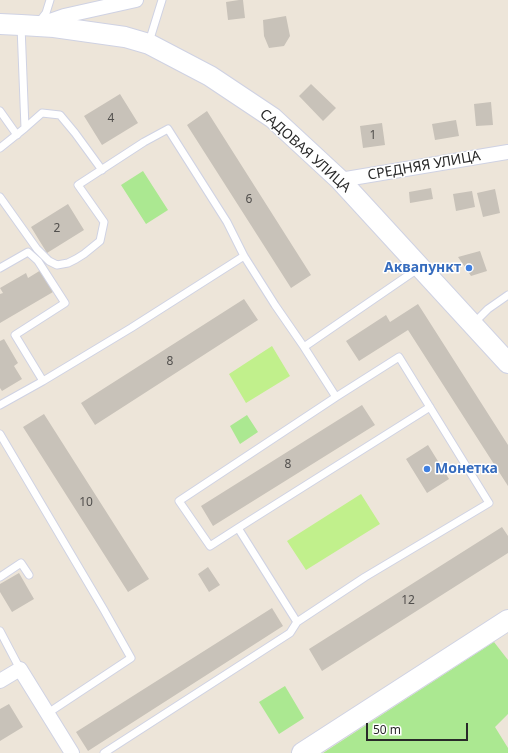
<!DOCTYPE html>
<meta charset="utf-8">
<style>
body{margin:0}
#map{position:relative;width:508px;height:753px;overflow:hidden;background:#ede5d9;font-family:"Noto Sans",sans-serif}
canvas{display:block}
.scale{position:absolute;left:366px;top:723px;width:102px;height:18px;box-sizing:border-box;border:2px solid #292929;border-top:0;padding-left:5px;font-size:12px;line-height:14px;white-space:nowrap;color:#292929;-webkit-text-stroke:3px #fff;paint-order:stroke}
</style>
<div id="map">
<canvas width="508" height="753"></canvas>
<div class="scale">50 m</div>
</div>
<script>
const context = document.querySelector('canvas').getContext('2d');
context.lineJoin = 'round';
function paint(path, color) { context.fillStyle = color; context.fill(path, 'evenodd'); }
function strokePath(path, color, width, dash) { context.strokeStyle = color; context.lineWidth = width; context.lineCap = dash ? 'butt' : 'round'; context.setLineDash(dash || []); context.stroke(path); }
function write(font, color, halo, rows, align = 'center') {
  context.font = font + ' "Noto Sans",sans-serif'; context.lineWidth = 3; context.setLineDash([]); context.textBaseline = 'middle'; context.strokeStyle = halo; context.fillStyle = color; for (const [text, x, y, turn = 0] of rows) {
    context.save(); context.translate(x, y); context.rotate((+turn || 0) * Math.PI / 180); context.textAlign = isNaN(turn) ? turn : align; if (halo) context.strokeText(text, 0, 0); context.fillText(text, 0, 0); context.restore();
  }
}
paint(new Path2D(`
 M 143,171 L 168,210 L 146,224 L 121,185 Z
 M 247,415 L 258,432 L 240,444 L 230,426 Z
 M 494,642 L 508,660 L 508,714 L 495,727 L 508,748 L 508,753 L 323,753 Z
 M 285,686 L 304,718 L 279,734 L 259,702 Z`), '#abe891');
paint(new Path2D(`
 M 272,346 L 290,376 L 246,403 L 229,374 Z
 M 361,494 L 380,524 L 306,570 L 287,541 Z`), '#c1f08c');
paint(new Path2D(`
 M 239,0 L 243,0 L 245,18 L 228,20 L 226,2 Z
 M 286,16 L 290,36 L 284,46 L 269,48 L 264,36 L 263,20 Z
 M 311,84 L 336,108 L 323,121 L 299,96 Z
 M 120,94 L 138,123 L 102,145 L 84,116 Z
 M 491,102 L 493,125 L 476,126 L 474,104 Z
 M 207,111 L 311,275 L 291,288 L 187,125 Z
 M 456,120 L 459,136 L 435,140 L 432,124 Z
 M 382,123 L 385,145 L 363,148 L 360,126 Z
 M 431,188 L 433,199 L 410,203 L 409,192 Z
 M 495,189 L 500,213 L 483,217 L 477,193 Z
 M 472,191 L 475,207 L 456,211 L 453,194 Z
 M 68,204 L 84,230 L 47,253 L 31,227 Z
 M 480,251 L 487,271 L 471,276 L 458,257 Z
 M 41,270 L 53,292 L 0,323 L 0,294 L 3,293 L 0,288 L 26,273 L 28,278 Z
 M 244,299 L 258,320 L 95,425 L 81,403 Z
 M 418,304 L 508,445 L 508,486 L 408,330 L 359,361 L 346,341 L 386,315 L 390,322 Z
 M 4,339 L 18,363 L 14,366 L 22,379 L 2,391 L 0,388 L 0,341 Z
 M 362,405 L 375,425 L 213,526 L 201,506 Z
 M 44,414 L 149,579 L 128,592 L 23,427 Z
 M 428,445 L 449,479 L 427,493 L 406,459 Z
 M 502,527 L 508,536 L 508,553 L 322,671 L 309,649 Z
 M 208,567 L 220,585 L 209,592 L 198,574 Z
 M 19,573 L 34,599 L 12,612 L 0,592 L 0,584 Z
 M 272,608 L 283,626 L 88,751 L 76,732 Z
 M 9,704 L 23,727 L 0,741 L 0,709 Z`), '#c8c2b9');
const lane = new Path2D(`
 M 39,22 L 46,13 L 50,0
 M 149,42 L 162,0
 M 0,111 L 17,135
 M 25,128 L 42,113 L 60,115 L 75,133 L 102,170
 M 0,148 L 25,128 L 21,26
 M 0,197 L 37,249 L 49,261 L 57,265 L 68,263 L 76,259 L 84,254 L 100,241 L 104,222 L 78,185 L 144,142 L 168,129 L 227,222 L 244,256 L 275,305 L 304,347
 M 0,268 L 28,252 L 38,261 L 65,303 L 15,335 L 43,381 L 0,405
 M 473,324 L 488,309 L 508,295
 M 43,381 L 131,328 L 244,256
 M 336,397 L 179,501 L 210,546 L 238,528 L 430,407
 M 0,434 L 104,610 L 131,658 L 48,713
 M 238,528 L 297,622
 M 0,577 L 21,563 L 29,575
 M 0,631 L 20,669
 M 104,753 L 290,633 L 297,622 L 365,577 L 489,503 L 399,357 L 336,397 L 304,347 L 419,268`);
const street = new Path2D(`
 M 41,24 L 64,16 L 136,0
 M 340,180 L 508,152
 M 0,681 L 20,669 L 72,753`);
const secondary = new Path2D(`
 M 0,24 L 21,25 L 54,27 L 125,37 L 149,44 L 210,76 L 273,118 L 340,180 L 508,363
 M 302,753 L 508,620`);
strokePath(lane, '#cfd2e3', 9);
strokePath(street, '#cfd2e3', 16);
strokePath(secondary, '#cfd2e3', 22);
strokePath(lane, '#fff', 7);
strokePath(street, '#fff', 14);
strokePath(secondary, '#fff', 20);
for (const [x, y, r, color] of [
 [469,268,4,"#3f7fe0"],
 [427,469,4,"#3f7fe0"]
]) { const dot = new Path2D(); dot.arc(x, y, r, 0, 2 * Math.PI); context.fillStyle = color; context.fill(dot); strokePath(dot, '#fff', 1.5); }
write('12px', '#514f4d', null, [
 ["4",111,119],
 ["1",373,136],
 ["6",249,200],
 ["2",57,229],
 ["8",170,362],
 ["8",288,465],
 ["10",86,503],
 ["12",408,601]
]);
write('14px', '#292929', '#fff', [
 ["САДОВАЯ УЛИЦА",305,151,42],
 ["СРЕДНЯЯ УЛИЦА",424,166,-10]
]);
write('bold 14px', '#366cbe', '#fff', [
 ["Аквапункт",461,268],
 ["Монетка",435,469,"left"]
], 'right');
</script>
